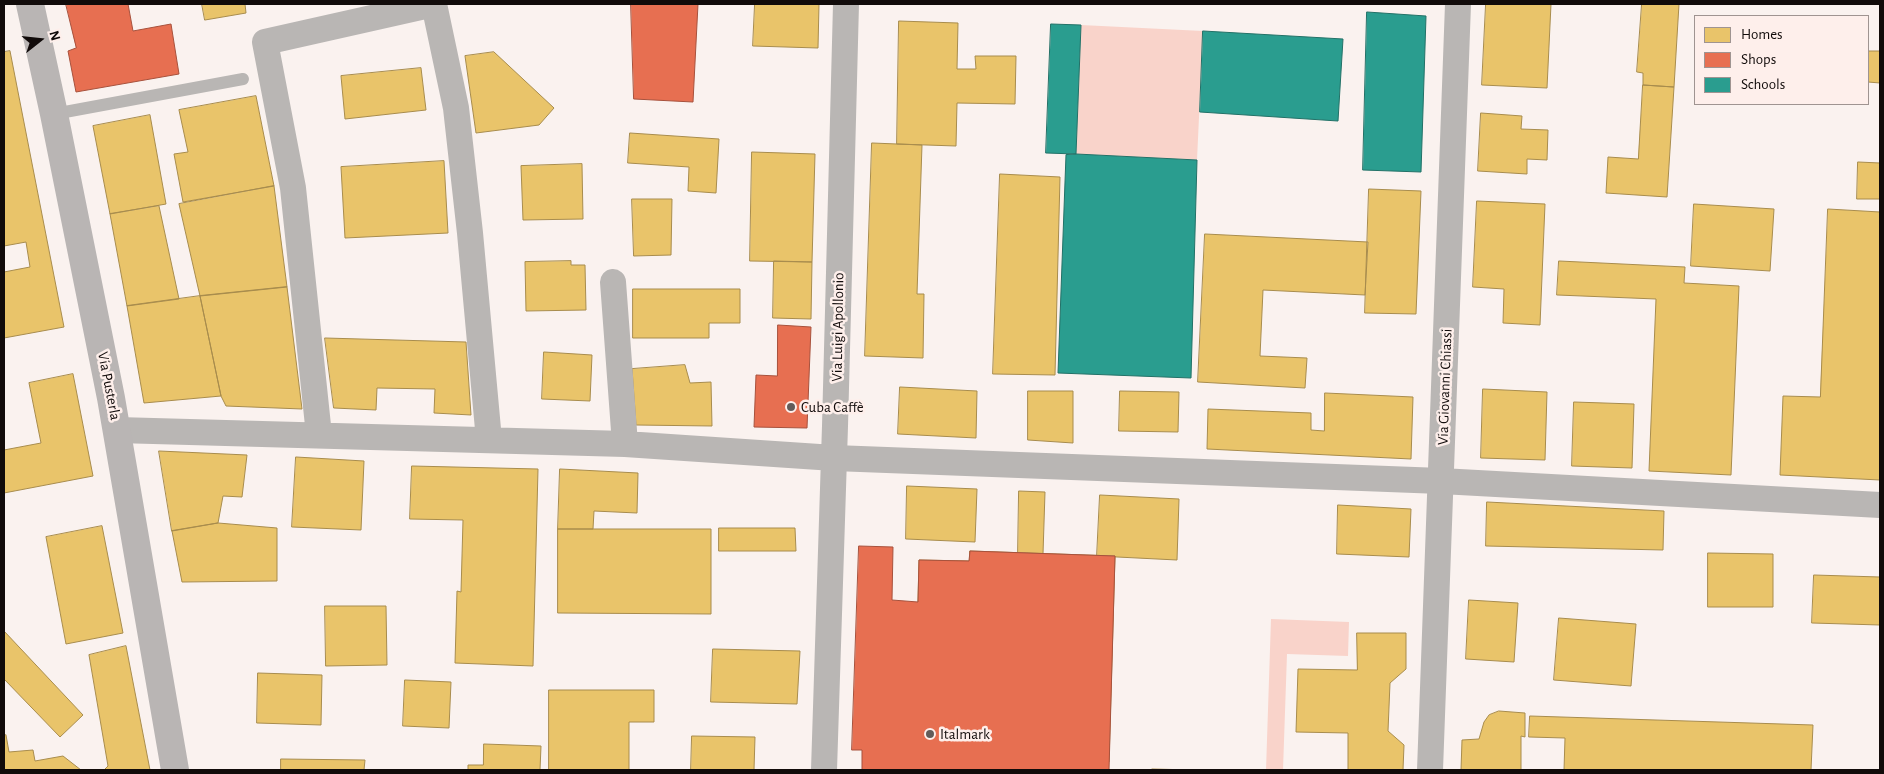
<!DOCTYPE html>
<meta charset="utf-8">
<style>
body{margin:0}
#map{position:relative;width:1884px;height:774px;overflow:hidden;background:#faf2ef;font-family:"Alegreya Sans",sans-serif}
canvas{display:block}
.frame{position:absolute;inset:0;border:5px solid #110b0a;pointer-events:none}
.legend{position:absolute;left:1694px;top:15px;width:175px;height:90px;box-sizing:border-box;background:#feefeb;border:1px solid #9f9491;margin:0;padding:6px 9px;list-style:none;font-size:15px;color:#110b0a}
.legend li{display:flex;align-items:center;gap:10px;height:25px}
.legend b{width:25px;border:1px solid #9f9491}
.north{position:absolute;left:15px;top:15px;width:50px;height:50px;-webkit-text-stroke:4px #feefeb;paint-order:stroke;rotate:74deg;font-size:14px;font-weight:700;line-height:20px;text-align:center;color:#110b0a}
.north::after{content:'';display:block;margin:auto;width:18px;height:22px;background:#110b0a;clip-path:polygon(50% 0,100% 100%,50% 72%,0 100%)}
</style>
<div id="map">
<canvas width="1884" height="774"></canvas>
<div class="frame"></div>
<ul class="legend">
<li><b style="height:14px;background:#e9c46a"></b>Homes</li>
<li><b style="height:14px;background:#e76f51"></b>Shops</li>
<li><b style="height:14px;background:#2a9d8f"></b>Schools</li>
</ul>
<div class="north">N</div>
</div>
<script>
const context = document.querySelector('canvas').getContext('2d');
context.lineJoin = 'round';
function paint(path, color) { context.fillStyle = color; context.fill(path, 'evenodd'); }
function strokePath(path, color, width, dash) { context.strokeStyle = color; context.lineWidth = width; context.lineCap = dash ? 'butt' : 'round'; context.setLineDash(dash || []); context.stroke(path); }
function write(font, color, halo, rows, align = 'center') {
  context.font = font + ' "Alegreya Sans",sans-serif'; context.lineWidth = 5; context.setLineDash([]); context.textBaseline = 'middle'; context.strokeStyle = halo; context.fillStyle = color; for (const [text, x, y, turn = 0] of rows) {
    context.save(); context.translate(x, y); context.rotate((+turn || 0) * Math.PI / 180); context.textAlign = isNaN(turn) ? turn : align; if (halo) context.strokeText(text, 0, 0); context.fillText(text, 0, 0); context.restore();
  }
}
paint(new Path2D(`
 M 1081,25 L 1203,31 L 1197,160 L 1076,154 Z
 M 1271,619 L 1349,622 L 1348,656 L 1287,654 L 1283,770 L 1266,770 Z`), '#f9d3ca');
const homes = new Path2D(`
 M 202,4 L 245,4 L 246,13 L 205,20 Z
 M 755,4 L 819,4 L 818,48 L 753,46 Z
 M 1486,4 L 1551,4 L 1547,88 L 1482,85 Z
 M 1642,4 L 1679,4 L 1674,87 L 1643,85 L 1643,73 L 1637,72 Z
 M 899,21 L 958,23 L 957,69 L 976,69 L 975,56 L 1016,56 L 1015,104 L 957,103 L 956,146 L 897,144 Z
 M 10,51 L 64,327 L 4,338 L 4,272 L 30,267 L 26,242 L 4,246 L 4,52 Z
 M 1868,51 L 1880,51 L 1880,83 L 1868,82 Z
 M 494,52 L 554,108 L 539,125 L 476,133 L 465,56 Z
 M 421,68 L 426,110 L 345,119 L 341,76 Z
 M 1643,85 L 1674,87 L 1667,197 L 1606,193 L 1608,157 L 1638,159 Z
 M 256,96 L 274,186 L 183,202 L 174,154 L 188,152 L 179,110 Z
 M 1481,113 L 1522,116 L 1521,129 L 1548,130 L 1547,160 L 1527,159 L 1527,174 L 1478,171 Z
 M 150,115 L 166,204 L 110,214 L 93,126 Z
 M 630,133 L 719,139 L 716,193 L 688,191 L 689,167 L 628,163 Z
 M 872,143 L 922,145 L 917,294 L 924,294 L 923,358 L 865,356 Z
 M 752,152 L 815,154 L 812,262 L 750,261 Z
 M 444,161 L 448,233 L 345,238 L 341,167 Z
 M 1858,162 L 1880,163 L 1880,199 L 1857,199 Z
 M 582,164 L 583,219 L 523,220 L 521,166 Z
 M 1000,174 L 1060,177 L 1055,375 L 993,374 Z
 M 274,186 L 287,287 L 200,296 L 179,204 Z
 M 1369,189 L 1421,191 L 1416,314 L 1365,313 Z
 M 632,199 L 672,199 L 671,255 L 634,256 Z
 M 1477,201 L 1545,204 L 1540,325 L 1503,323 L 1504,289 L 1473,287 Z
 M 1694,204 L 1774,209 L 1770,271 L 1691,266 Z
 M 159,206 L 179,299 L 127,306 L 110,214 Z
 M 1828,209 L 1880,212 L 1880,480 L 1780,475 L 1783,396 L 1820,397 Z
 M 1205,234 L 1368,242 L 1365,295 L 1263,290 L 1260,356 L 1307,358 L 1305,388 L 1198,382 Z
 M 571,261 L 571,265 L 585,265 L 586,310 L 526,311 L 525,262 Z
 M 774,261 L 812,262 L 811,319 L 773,318 Z
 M 1559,261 L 1685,267 L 1684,283 L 1739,286 L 1731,475 L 1649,471 L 1656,299 L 1557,295 Z
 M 287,287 L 302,409 L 226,406 L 221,396 L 200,296 Z
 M 633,289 L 740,289 L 740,323 L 709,323 L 709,338 L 633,338 Z
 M 200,296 L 221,396 L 144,403 L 127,306 Z
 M 325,338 L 466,342 L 471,415 L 434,413 L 435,389 L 377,388 L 376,410 L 334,408 Z
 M 544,352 L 592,355 L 590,401 L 542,399 Z
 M 685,365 L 690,383 L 711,382 L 712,426 L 636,425 L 632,369 Z
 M 73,374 L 93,476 L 4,493 L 4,450 L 41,443 L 29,383 Z
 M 900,387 L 977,391 L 976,438 L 898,434 Z
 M 1483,389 L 1547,392 L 1545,460 L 1481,458 Z
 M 1028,391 L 1073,391 L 1073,443 L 1028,440 Z
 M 1120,391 L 1179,392 L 1178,432 L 1119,431 Z
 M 1325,393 L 1413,397 L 1411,459 L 1207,449 L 1208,409 L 1311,413 L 1311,430 L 1324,431 Z
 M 1574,402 L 1634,404 L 1632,468 L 1572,466 Z
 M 159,451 L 247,455 L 242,497 L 223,496 L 218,523 L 172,531 Z
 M 296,457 L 364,461 L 361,530 L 292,527 Z
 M 412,466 L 538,469 L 533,666 L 455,663 L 457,591 L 461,592 L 463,520 L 410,519 Z
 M 560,469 L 638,473 L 637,513 L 594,511 L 593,529 L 558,529 Z
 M 907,486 L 977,489 L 975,542 L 906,539 Z
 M 1019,491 L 1045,492 L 1043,554 L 1018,553 Z
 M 1100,495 L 1179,499 L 1177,560 L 1097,556 Z
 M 1487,502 L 1664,511 L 1663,550 L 1486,546 Z
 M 1338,505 L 1411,509 L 1409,557 L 1337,554 Z
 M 218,523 L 277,528 L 277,581 L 182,582 L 172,531 Z
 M 102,526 L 123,633 L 66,644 L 46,537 Z
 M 719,528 L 795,528 L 796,551 L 719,551 Z
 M 558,529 L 711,529 L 711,614 L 558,613 Z
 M 970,551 L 1115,556 L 1109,762 L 962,757 L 963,718 L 915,717 L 919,560 L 969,561 Z
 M 1708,553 L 1773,554 L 1773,607 L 1708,607 Z
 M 1814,575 L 1880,577 L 1880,625 L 1812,623 Z
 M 1469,600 L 1518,603 L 1514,662 L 1466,659 Z
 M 325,606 L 386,606 L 387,665 L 326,666 Z
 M 1559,618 L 1636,624 L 1631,686 L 1554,680 Z
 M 4,631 L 83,715 L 60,737 L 4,679 Z
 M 1357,633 L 1406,633 L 1406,669 L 1390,683 L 1388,731 L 1404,745 L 1403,770 L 1348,770 L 1348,733 L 1296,732 L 1298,669 L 1357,670 Z
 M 126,646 L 150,770 L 104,770 L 108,766 L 89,655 Z
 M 713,649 L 800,651 L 797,704 L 711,702 Z
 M 258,673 L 322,675 L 321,725 L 257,723 Z
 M 405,680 L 451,682 L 449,728 L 403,726 Z
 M 549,690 L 654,690 L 654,722 L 629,722 L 629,770 L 549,770 Z
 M 1499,711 L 1525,713 L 1525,737 L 1521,736 L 1521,770 L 1461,770 L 1462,740 L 1479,739 L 1484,722 L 1489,715 Z
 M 1530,716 L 1813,725 L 1811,770 L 1564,770 L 1565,738 L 1529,737 Z
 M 6,735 L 9,752 L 33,750 L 35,761 L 63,756 L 81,770 L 4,770 L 4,736 Z
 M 692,736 L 755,737 L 754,770 L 691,770 Z
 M 484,744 L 541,746 L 540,770 L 468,770 L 468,765 L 483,765 Z
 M 281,759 L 365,760 L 364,770 L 281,770 Z
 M 1152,769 L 1193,770 L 1152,770 Z`);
paint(homes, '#e9c46a');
strokePath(homes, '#a88c4d', 1);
const shops = new Path2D(`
 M 66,4 L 128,4 L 133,31 L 171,24 L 179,74 L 76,92 L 68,51 L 76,48 Z
 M 631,4 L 698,4 L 693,102 L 634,99 Z
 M 778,325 L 811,327 L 807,428 L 754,427 L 756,375 L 777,376 Z
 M 859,546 L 893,547 L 892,600 L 918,602 L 919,560 L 969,561 L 970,551 L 1115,556 L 1109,770 L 862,770 L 862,750 L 852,750 Z`);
paint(shops, '#e76f51');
strokePath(shops, '#a7513c', 1);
const schools = new Path2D(`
 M 1367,12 L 1426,16 L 1421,172 L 1363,170 Z
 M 1051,24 L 1081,25 L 1076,154 L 1046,153 Z
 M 1203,31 L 1343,39 L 1338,121 L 1200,112 Z
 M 1076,154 L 1197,160 L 1191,378 L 1058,373 L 1066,155 Z`);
paint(schools, '#2a9d8f');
strokePath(schools, '#227167', 1);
strokePath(new Path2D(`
 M 54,114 L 243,79`), '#b9b6b4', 12);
strokePath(new Path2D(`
 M 613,282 L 625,444
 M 117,430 L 625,444 L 834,458 L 1441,481 L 1880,505
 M 319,435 L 293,188 L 265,42 L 434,4 L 456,108 L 470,233 L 489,440
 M 824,770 L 835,426 L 846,4
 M 1430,770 L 1458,4`), '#b9b6b4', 26);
strokePath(new Path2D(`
 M 30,4 L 54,114 L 111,398 L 175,770`), '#b9b5b4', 28);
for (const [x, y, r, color] of [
 [791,407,5,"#635c5a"],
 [930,734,5,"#635c5a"]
]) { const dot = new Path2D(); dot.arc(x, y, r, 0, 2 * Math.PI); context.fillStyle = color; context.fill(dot); strokePath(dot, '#feefeb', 2); }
write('15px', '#110b0a', '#feefeb', [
 ["Via Luigi Apollonio",838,327,-89],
 ["Via Pusterla",109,386,79],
 ["Via Giovanni Chiassi",1445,387,-88]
]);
write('15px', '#110b0a', '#feefeb', [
 ["Cuba Caffè",801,407],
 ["Italmark",940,734]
], 'left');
</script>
